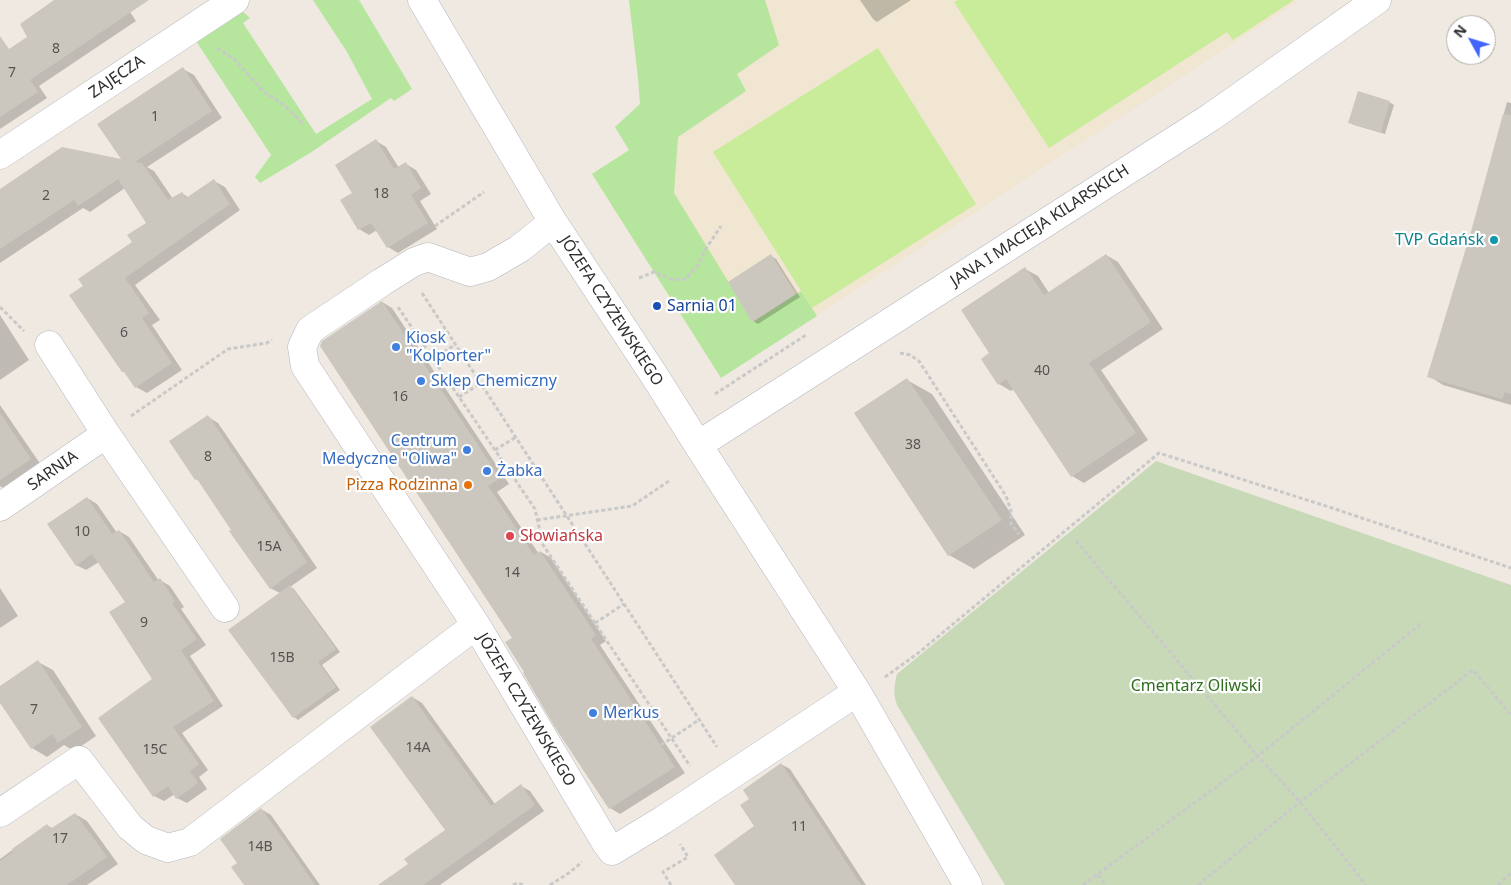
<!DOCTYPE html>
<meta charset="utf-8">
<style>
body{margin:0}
#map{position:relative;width:1511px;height:885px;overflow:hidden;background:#efe9e1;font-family:"Noto Sans",sans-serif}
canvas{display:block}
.north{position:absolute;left:1446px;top:15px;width:50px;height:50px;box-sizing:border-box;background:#fff;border:1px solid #ababab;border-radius:50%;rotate:309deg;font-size:14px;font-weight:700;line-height:20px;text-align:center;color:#2e2e2e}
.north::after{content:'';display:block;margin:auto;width:18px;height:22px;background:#4264fb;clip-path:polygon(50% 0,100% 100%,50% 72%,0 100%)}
</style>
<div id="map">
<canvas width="1511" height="885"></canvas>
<div class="north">N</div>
</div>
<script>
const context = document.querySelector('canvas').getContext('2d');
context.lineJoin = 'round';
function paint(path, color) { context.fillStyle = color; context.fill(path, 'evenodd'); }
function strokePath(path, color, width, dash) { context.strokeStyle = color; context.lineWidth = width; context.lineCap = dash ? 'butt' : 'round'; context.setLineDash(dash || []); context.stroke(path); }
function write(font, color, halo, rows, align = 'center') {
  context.font = font + ' "Noto Sans",sans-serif'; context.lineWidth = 4.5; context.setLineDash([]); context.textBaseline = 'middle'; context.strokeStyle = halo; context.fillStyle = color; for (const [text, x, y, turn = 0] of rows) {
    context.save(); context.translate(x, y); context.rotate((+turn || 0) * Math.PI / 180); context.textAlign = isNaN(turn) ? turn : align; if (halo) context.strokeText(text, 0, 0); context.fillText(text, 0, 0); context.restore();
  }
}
paint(new Path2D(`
 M 629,0 L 1300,0 L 721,378 L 592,174 L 629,150 L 615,127 L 640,104 L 638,78 Z`), '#f0e6d1');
paint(new Path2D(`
 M 313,0 L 359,0 L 412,89 L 394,101 L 391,98 L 310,153 L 260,183 L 255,177 L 271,155 L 194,38 L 241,10 L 250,18 L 243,23 L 316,134 L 372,99 L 347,52 Z
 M 629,0 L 765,0 L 779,45 L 737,74 L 746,91 L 678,137 L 674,193 L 753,322 L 801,291 L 817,316 L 721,378 L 592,174 L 629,150 L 615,127 L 640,104 L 638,78 Z`), '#b6e59e');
paint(new Path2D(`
 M 1156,461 L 1511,585 L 1511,885 L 1005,885 L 897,705 C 893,694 894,686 897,674 Z`), '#c8d9b8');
paint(new Path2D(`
 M 958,0 L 1294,0 L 1233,40 L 1227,32 L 1049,148 L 954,2 Z
 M 878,48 L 976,204 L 812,308 L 713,152 Z`), '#c9ec9a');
paint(new Path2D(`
 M 56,0 L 122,0 L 136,21 L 39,86 L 47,98 L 0,129 L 0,56 L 29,37 Z
 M 860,0 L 911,0 L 877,22 L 873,19 Z
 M 183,69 L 194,75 L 222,118 L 147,167 L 154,171 L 173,199 L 182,193 L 189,198 L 214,181 L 225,187 L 240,210 L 135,285 L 160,320 L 152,325 L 182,370 L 147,393 L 136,387 L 127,374 L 123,371 L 84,286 L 133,243 L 148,223 L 125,188 L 90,212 L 83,208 L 0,263 L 0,190 L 124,161 Z
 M 1389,102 L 1394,105 L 1385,134 L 1354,125 L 1349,122 Z
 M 1507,102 L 1511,103 L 1511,405 L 1443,385 L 1429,376 L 1473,228 Z
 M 376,141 L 386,147 L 399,168 L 406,164 L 416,170 L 431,194 L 420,201 L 437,229 L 398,253 L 388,247 L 377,230 L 369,235 L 359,229 L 354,193 Z
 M 1106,255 L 1118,262 L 1163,329 L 1101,370 L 1148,440 L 1084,483 L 1072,476 L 1014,389 L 1011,391 L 999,384 L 990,353 L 1025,269 L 1038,276 L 1049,293 Z
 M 771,256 L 776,259 L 800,297 L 758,324 L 753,321 Z
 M 382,302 L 392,308 L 509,484 L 497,492 L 539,554 L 541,552 L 551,558 L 606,641 L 600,645 L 685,773 L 620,814 L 610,808 L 556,725 L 514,638 Z
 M 0,315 L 29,360 L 0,380 Z
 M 907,380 L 932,394 L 1025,535 L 974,569 L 949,555 Z
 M 0,405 L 41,465 L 5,489 L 0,486 Z
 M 208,417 L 218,423 L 317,568 L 290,587 L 294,589 L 340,652 L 322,665 L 340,690 L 298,720 L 294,717 L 280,593 L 270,588 L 200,482 L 196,479 Z
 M 87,498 L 97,504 L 117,533 L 119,531 L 129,537 L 159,581 L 160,580 L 170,586 L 184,607 L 181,609 L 206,645 L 190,656 L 223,706 L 182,733 L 208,770 L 199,777 L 207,789 L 187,803 L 177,798 L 175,794 L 164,801 L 154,796 L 154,679 L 127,602 L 99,562 L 86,570 L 76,565 Z
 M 0,588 L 18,616 L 0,628 Z
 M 38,662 L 53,670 L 96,736 L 74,751 L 64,745 L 47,757 L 32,748 L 0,700 L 0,688 Z
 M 412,697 L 422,703 L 495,804 L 521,786 L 530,791 L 544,811 L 440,885 L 380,885 L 410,865 L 446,830 Z
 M 781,764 L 790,769 L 866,885 L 737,885 L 755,826 L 751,799 Z
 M 261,809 L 271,815 L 320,885 L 253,885 Z
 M 75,814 L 87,821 L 118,864 L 87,885 L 0,885 L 0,859 L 47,825 L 53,829 Z`), '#0003');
paint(new Path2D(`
 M 54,0 L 149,0 L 30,80 L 38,92 L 0,117 L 0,36 L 9,49 L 27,37 L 20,24 Z
 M 183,67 L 212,111 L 135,162 L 142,163 L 168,200 L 182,192 L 186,198 L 214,179 L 230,204 L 125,278 L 149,313 L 142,318 L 172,363 L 135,388 L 124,372 L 122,372 L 69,295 L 83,286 L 78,279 L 132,242 L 127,235 L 146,223 L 118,179 L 78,206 L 74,200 L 0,249 L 0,189 L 62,147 L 121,159 L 97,124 Z
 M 1358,91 L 1390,101 L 1381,132 L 1348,123 Z
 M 1503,114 L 1511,115 L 1511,394 L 1505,392 L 1502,399 L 1427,377 L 1472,228 Z
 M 376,139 L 394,169 L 406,162 L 421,188 L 411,195 L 428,223 L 387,248 L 371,223 L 358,230 L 340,200 L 352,193 L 335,165 Z
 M 771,254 L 796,294 L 752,322 L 728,282 Z
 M 1106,254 L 1151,322 L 1089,363 L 1136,433 L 1071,477 L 1006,379 L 998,385 L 981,359 L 989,353 L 961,310 L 1025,267 L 1044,295 Z
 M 382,301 L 500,478 L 488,486 L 534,555 L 540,551 L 596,635 L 591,639 L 675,767 L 609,809 L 554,726 L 523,673 L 524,672 L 505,642 L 512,638 L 320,346 L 322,341 Z
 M 907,378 L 1002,520 L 948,556 L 854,413 Z
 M 0,413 L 31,459 L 0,480 Z
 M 208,415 L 307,562 L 270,589 L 229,531 L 231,530 L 197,479 L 195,480 L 169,441 Z
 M 87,497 L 112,534 L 119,530 L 154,582 L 160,578 L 175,601 L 172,603 L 197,639 L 181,650 L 214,701 L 173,727 L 199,764 L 190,771 L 198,783 L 176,799 L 168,786 L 153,797 L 98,718 L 152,679 L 109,612 L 125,602 L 92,554 L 76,566 L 47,524 Z
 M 290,585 L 336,649 L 318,662 L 336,687 L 293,718 L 228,630 Z
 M 38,660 L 82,727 L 58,743 L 52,734 L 31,749 L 0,703 L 0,686 Z
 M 412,696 L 491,806 L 521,784 L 535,805 L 423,885 L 378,885 L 408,864 L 404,859 L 445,830 L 370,727 Z
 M 781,763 L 816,816 L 861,885 L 735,885 L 714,855 L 754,826 L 740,805 L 749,799 L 743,790 Z
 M 261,808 L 291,850 L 315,885 L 244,885 L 231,867 L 237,863 L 220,839 Z
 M 75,813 L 107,857 L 67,885 L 0,885 L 0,861 L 13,852 L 12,849 L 47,824 L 50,829 Z`), '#cbc7bf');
const minor = new Path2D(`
 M 422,0 L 553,222 L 654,375 L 698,445 L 857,692 L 968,885
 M 0,155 L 235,0
 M 49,345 L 106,434 L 225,608
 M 698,445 L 1211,117 L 1377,0
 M 0,507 L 106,434
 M 476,625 L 305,366 L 302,347 L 310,330 L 382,282 L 414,262 L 428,257 L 470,272 L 488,267 L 519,249 L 553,222
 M 0,813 L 79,760 L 130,827 L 146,840 L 168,848 L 190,842 L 476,625 L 606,843 L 612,851 L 663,820 L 857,692`);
strokePath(minor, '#b4b7c1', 29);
strokePath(new Path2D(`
 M 217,48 L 235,60 L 264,92 L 284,105 L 303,124
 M 435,226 L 484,192
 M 639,278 L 654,272 L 673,280 L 685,279 L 698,265 L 705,250 L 721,226
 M 422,293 L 717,747
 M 0,307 L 24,331
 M 398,307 L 535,509 L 543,545 L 690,766
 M 900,353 L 910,355 L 919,361 L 1006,496 L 1011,511 L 1011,524 L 1019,534
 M 433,359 L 456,344
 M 715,394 L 806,335
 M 459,397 L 481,383
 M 131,416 L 228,349 L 267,343 L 272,340
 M 495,450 L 516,437
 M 537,520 L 632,506 L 669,481
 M 1076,541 L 1258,756 L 1300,802 L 1366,885
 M 595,623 L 624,604
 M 885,677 L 917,654 L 1159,453 L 1329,507 L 1511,568
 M 661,745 L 699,720
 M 1098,875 L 1106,885
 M 513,885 L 518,883 L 524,885
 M 550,885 L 569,873 L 582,862
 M 671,885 L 663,872 L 688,857 L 680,844
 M 1083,885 L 1258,756 L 1423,622
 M 1198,885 L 1300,802 L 1473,670 L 1511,715
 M 1498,885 L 1511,873`), '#c9c9c9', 3, [4, 2.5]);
strokePath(minor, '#fff', 28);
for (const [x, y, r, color] of [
 [1494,240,5,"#0f9aa8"],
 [657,306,5,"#1a4fb4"],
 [396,347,5,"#3f7fe0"],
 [421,381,5,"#3f7fe0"],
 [467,450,5,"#3f7fe0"],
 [487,471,5,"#3f7fe0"],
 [468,485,5,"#e8710a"],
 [510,536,5,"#e0444e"],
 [593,713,5,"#3f7fe0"]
]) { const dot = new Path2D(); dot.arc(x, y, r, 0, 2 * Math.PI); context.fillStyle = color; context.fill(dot); strokePath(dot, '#fff', 2); }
write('14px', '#555452', null, [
 ["8",56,49],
 ["7",12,73],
 ["1",155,117],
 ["18",381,194],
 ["2",46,196],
 ["6",124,333],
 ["40",1042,371],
 ["16",400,397],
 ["38",913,445],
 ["8",208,457],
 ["10",82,532],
 ["15A",269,547],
 ["14",512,573],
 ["9",144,623],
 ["15B",282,658],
 ["7",34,710],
 ["14A",418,748],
 ["15C",155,750],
 ["11",799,827],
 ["17",60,839],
 ["14B",260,847]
]);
write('16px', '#2e2e2e', '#fff', [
 ["ZAJĘCZA",117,77,-34],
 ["JANA I MACIEJA KILARSKICH",1040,226,-33],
 ["JÓZEFA CZYŻEWSKIEGO",611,311,57],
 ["SARNIA",53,471,-35],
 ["JÓZEFA CZYŻEWSKIEGO",526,710,59]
]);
write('16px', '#0d838f', '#fff', [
 ["TVP Gdańsk",1484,240]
], 'right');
write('16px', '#164399', '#fff', [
 ["Sarnia 01",667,306]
], 'left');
write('16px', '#366cbe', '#fff', [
 ["Kiosk",406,338],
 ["\"Kolporter\"",406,356],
 ["Sklep Chemiczny",431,381],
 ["Centrum",457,441,"right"],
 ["Medyczne \"Oliwa\"",457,459,"right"],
 ["Żabka",497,471],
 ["Merkus",603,713]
], 'left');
write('16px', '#c56008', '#fff', [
 ["Pizza Rodzinna",458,485]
], 'right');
write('16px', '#be3a42', '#fff', [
 ["Słowiańska",520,536]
], 'left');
write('16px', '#2c6e1b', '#fff', [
 ["Cmentarz Oliwski",1196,686]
]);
</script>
